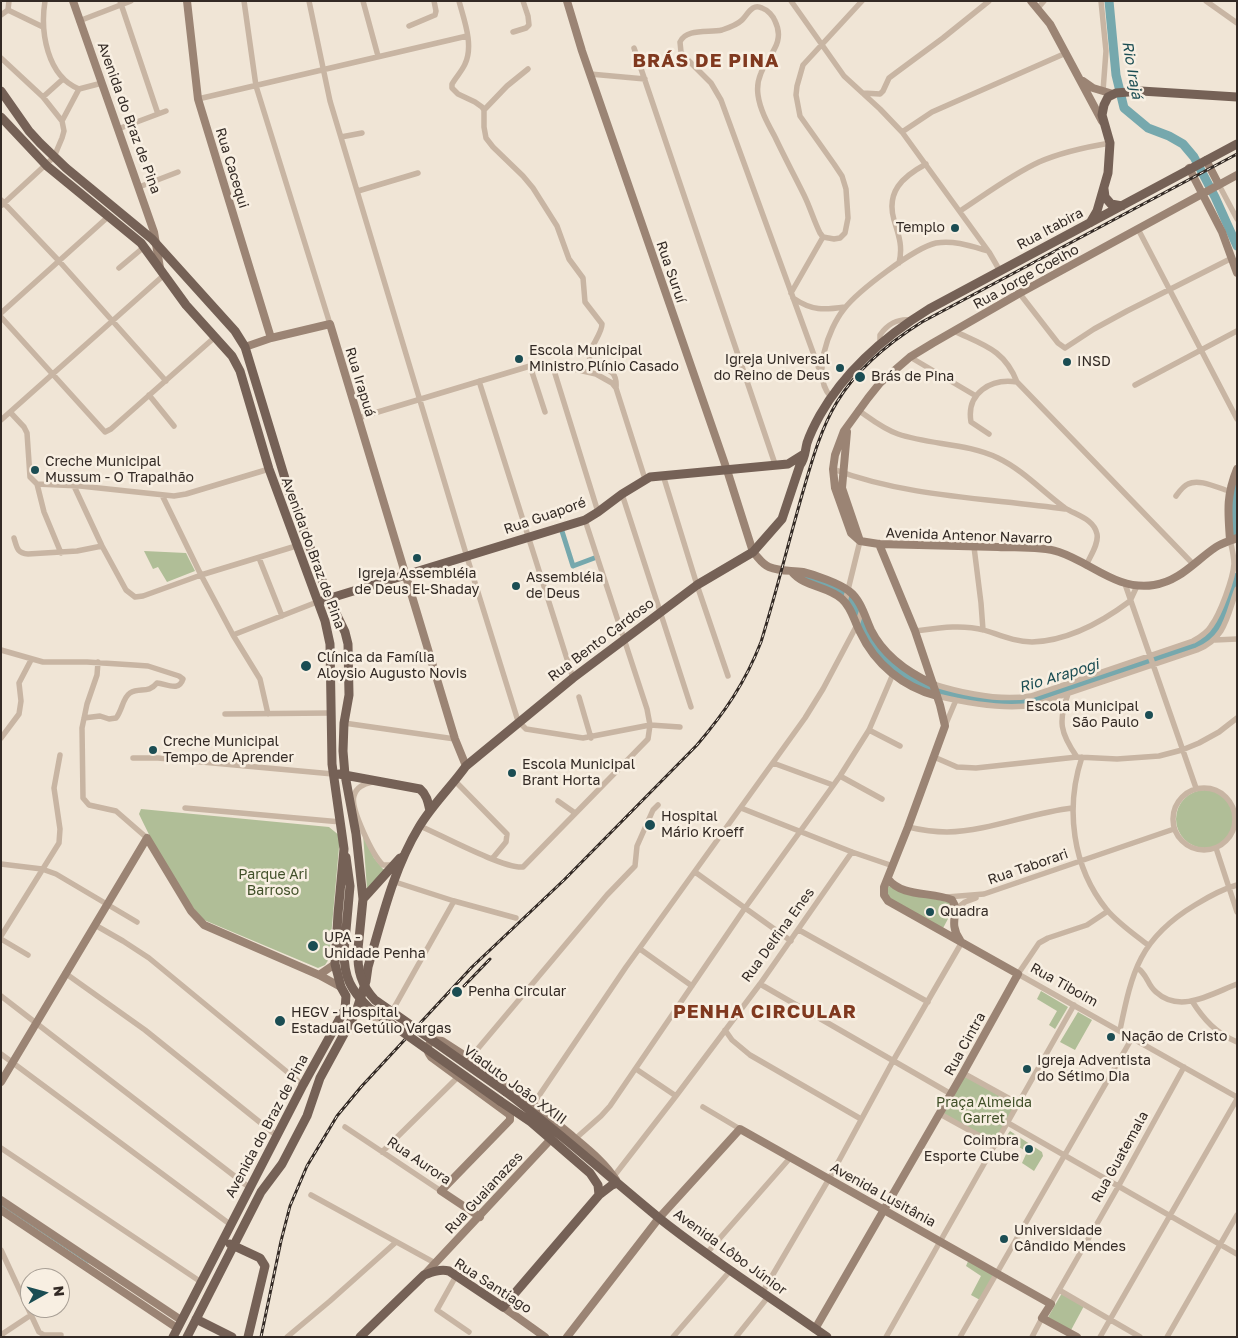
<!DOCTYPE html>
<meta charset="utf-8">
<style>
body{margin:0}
#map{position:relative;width:1238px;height:1338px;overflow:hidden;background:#f0e5d6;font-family:"Golos Text",sans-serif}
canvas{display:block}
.frame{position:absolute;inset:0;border:2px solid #332a25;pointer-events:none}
.north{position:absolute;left:20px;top:1268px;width:50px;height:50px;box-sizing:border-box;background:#f8efe2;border:1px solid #a9a096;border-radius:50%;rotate:83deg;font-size:14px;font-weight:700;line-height:20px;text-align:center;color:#332a25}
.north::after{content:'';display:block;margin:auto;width:18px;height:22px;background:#1b4d53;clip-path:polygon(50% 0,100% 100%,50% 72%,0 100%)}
</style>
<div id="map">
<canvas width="1238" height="1338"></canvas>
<div class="frame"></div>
<div class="north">N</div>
</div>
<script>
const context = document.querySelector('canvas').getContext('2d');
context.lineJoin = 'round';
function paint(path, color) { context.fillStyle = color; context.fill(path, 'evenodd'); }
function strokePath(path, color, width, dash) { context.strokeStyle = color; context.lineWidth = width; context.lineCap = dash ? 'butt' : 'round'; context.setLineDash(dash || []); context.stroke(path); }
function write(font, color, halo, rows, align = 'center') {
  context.font = font + ' "Golos Text",sans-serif'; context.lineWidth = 5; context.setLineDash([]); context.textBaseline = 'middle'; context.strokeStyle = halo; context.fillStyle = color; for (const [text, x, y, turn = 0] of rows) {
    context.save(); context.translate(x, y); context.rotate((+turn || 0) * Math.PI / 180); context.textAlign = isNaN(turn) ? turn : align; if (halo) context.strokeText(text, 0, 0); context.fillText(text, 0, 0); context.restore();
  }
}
paint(new Path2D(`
 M 144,551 L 186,553 L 195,571 L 167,582 L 158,567 L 153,569 Z
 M1176 819a29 29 0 1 1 58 0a29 29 0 1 1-58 0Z
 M 141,809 L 329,827 L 340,836 L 329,959 L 325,965 L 318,968 L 204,920 C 177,892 156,849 139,814 Z
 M 363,834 L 374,858 L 383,869 L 388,870 L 367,889 Z
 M 888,886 L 909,893 L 952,903 L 949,917 L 942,930 L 887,897 Z
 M 1041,991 L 1068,1007 L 1055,1029 L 1049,1025 L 1057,1011 L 1037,999 Z
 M 1078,1012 L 1092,1020 L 1075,1050 L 1060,1042 Z
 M 964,1075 L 1018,1104 L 995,1144 L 941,1113 Z
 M 1010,1131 L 1042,1152 L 1043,1156 L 1034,1171 L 1022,1163 L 1027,1152 L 1005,1138 Z
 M 969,1259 L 994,1274 L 980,1300 L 971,1295 L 981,1276 L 966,1266 Z
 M 1062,1293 L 1084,1306 L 1070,1332 L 1047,1319 Z`), '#b0be97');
strokePath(new Path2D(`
 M 1,1205 L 88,1263`), '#76a8ad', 1);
strokePath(new Path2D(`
 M 561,528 L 573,566 L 597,557`), '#76a8ad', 5);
strokePath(new Path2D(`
 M 1109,1 L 1116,75 L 1124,108 L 1148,128 L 1169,136 L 1183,144 L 1194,157 L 1215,197 L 1237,246
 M 1237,480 C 1232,500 1234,514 1237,534
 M 804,577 C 820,583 840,588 851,602 C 856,608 858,615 862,622 C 868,635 876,650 886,661 C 916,692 993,708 1034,701 C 1073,687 1113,672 1153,658 C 1173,652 1198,649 1213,633 C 1226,619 1231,595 1237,577`), '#76a8ad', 9);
strokePath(new Path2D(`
 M 45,1 C 40,32 47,76 79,89
 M 120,1 L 158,114
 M 244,1 L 256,86 L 330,324
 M 309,1 L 330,101 L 467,557 L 518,721 L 526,729 L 583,738 L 650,725 L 680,727
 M 363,1 L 378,56
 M 459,1 C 464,20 474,45 465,64 C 462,71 456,77 452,84 L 452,88 L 458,94 L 475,102 L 482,107 L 484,110 L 484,127 L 486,138 L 493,147 L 523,176 L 533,188 L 557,226 L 569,259 L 583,278 L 585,302 L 602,324 C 602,336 584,352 591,362 C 599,372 618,364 616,388
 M 791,1 L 844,76 L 880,109 L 902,132 L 989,252 L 1000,271
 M 1101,1 L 1106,51 L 1103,91
 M 1206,1 L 1237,23
 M 1038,8 L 1044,1
 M 8,10 L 43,27
 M 1,15 L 8,10 L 9,1
 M 79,21 L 131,1
 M 409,26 L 435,15 L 436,11 L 434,1
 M 513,32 L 526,28 L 529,25 L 528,16 L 523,1
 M 634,48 L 775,464
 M 1,58 L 43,97 L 62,121
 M 590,74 L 645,79
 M 79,89 L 102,83
 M 863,93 L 880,94 L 883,91 L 889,78 L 897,72 L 943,38 L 989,1
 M 43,97 L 63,79
 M 198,99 L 467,36
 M 484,110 L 507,86 L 528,69
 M 118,129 L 166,111
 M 902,132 L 932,112 L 1066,53
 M 341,137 L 362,133
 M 1219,185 L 1237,219
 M 139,187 L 178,172
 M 358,191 L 418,173
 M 1,200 L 59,261 L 166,381
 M 2,205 L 54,157 L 62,138 L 64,131 L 62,121 L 79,89
 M 960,211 C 986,194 1011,175 1039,162 C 1062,152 1086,147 1110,143
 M 1138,229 L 1237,419
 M 899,263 C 903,247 899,236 894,220 C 886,192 902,177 926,164
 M 119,268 L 144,247
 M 791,293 L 823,237
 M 1020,294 L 1058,343 L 1065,348 L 1094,329 L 1127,311 L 1232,258
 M 793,298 C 812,311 824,310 845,307
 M 1,313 L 109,216
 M 1,317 L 105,432 L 111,429 L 215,337
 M 954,331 C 983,345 1004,349 1017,382 L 1194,565
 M 880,344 L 880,335 C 887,325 898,318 911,320
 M 910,357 L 976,396
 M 552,364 L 598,512
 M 530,366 L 545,412
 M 822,377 L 721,100 L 711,83 L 684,56 L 681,52 L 680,42 C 686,28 709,33 722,30 C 728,28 737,25 742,20 C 748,14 752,3 762,8 C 768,10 773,16 775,21 C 786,43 768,55 761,73 C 758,80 757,88 758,95 C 760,110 768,124 775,137 C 784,156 794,175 804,195 C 810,207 814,221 820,233 L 823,237 L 834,239 L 840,238 L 845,233 L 848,218 L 846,189 L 842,176 L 834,164 L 800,116 L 796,95 L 797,86 L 803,65 L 862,1
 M 479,381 L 573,678
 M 1135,385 L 1237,331
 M 149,395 L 174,426
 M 831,397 C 811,376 828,329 844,309 C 858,291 914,248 936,243 C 954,240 971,246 988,251
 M 858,410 C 871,419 883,429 898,434 C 930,445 967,443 998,458 C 1023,470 1043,492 1065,508 C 1076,515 1094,519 1097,534 C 1099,544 1090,556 1086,566
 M 10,412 L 24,427 L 27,433 L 30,477 L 37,484 L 44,512 L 61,553
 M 358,418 L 540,363 L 552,364 L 596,374 L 612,383 L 616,388 L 645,479
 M 1,420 L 164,275
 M 989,434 L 971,422 C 966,393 991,378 1017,382
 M 833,469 C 906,497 988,498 1065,509
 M 663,475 L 697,585 L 728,676
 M 37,484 L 80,486 L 174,496 L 186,494 L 269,469
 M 74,486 L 102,546 L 126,590 L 135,597 L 143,596 L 201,575 L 296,546
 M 622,494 L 691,707
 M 162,495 L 201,575 L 233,635 L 260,679 L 268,714
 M 1176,496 C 1179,492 1183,486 1188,484 C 1199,478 1218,488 1229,491
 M 14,538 C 17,548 17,553 28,554 L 77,551 L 102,546
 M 974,547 L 981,603 L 983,630
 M 259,558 L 282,616
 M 1125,584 L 1196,788
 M 1130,601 L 1137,586
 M 845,602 L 860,541
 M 915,631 C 938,628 961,624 984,630 C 1000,635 1015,642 1032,642 C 1069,641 1102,622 1130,601
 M 233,635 L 317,602
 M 1215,640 L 1237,639
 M 1,650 L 43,662 L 87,662 L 134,665 L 148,666 L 179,676 L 183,679 C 179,692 167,684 157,683 C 148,694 140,687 130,693 C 123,697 122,711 116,718 L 109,719 L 100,716 L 84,718
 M 98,662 L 97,675 L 87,704 L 82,728 L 83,798 L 89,805 L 116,811 L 147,838
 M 933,684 C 962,693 1000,701 1031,696 L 1193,641 C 1200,637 1207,633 1211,626 C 1220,614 1233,579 1234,564 C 1234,556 1232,548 1230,540
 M 1068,694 C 1058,721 1060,733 1077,757
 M 937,696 C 966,703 1004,710 1034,705 L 1197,650 C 1226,638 1227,616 1237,589
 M 579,697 L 591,738
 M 225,714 L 330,713
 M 344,723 L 455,739
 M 945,726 L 956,700
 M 869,730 L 900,746
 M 1,738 L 19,714 L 21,701 L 19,683 L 31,660
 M 934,757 L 957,767 L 976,768 L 1077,757 L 1117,759 L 1159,756 L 1182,750 L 1199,743 L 1219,732 L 1237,718
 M 1082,757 C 1065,808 1072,867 1107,910 C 1119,924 1134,934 1148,945
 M 133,758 L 158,758 L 333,774
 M 773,763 L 833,785
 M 840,776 L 882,799
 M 372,782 C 364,784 356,787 354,796 C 350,808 373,856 383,865 L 392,865
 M 456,782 L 507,834 L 506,842 L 492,859
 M1173 819a31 31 0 1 1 62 0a31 31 0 1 1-62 0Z
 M 558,801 L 575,813
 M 185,808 L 341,822
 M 741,808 L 852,852 L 893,866
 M 420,826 C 441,835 504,869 523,867 L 648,739 L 650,725 L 647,709 L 585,520
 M 908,827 C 921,830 933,832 947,832 C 989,831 1030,813 1072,808
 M 1216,848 L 1237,912
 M 1,864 L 42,869 L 56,874 L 137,922
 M 695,872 L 791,941
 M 392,881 L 454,901 L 516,918
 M 947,897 L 984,894 L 1174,829
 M 956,909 L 965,902 L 976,898
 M 1108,911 L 1087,925 L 1048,938 L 1039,943 L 1018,974 L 1237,1097
 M 95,925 L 123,941 L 149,958 L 303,1085
 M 799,930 L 928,1002
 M 1,936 L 59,843 L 60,829 L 54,788 L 60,755
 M 1,939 L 28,955
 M 640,949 L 692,986
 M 1137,968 C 1147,973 1147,985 1156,992 C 1180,1014 1211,994 1237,984
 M 65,973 L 145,1030 L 277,1136
 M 760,984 L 951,1094
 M 1,996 L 250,1188
 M 1192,1001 C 1204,1020 1216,1033 1237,1042
 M 356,1012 L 374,1019 L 383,1018
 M 391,1013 L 454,901
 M 725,1030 L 732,1040 L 750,1055 L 861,1119
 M 1120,1030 C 1132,971 1140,938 1195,905 C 1208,897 1222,889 1237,885
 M 1,1054 L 231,1225
 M 470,1058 L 607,895 L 635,866 L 637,846 L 653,810 L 658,805
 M 636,1069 L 676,1096
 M 963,1073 L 1019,1104
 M 534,1103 L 626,967 L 805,718 L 823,689 L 857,625 L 862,610
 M 703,1107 L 740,1129
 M 940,1114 L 996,1145
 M 1008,1123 L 1237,1254
 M 345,1127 L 441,1191
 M 575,1139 L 601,1116 L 610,1106 L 745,908 L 840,776 L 869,730 L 893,674
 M 1,1148 L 201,1282
 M 382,1152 L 458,1077
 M 614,1176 L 676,1096 L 760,984 L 852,852
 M 311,1195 L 435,1263
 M 1,1250 L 39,1332 L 44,1335 L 61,1335
 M 706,1254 L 790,1158
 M 456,1276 L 437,1310 L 469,1332
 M 1059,1290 L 1140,1337
 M 762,1293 L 829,1179 L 893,1061 L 962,942
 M 1051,1304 L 1118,1187 L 1184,1067
 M 1,1335 L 31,1315
 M 287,1337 L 330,1301 L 395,1243
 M 673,1337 L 730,1271
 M 736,1337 L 768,1297
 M 886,1337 L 1074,1005
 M 960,1337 L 1132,1038
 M 1032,1337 L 1042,1318
 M 1100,1337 L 1237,1099
 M 1167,1337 L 1237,1215`), '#c8b5a3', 5.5);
strokePath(new Path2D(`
 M 73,1 L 154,232 L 160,268
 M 187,1 L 198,99 L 271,338
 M 567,1 L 582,51 L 727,470 L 753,552 C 758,557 762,564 769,567 C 781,572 792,570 803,572 C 815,575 839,583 849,591 C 861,600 865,617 871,630 C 884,656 907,672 933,684
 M 1031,1 L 1050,24 L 1102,121
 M 1083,81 L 1093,88 L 1113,94
 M 1206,160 L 1219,185
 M 1189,168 L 1222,232 L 1237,273
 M 1237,175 L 1020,293 L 933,343 L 910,357 L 880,383 L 868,398 L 844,431 L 835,455 L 833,469 L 835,488 L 851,533 L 860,541 L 879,544 C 919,545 958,546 998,547 C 1018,548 1040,546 1059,552 C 1092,563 1117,591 1154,585 C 1180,581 1195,561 1216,547 C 1222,543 1230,541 1237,538
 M 245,347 L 271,338 L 330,324 L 455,739 L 466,766
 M 847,432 L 842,488 L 860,541
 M 1230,540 C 1228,512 1226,496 1237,469
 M 792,572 C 804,587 828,586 842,599 C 852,608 854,621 860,632 C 875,664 903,687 937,696
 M 888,879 C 903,898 932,891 952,900 C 961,913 947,921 960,940
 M 319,975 L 335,964
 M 1,1082 L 147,838 L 191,911 L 204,925 L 319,975 L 341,987
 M 1,1200 L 181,1320
 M 1,1210 L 177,1328
 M 480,1217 L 441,1191 L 510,1120 L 510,1115 L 431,1057 C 426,1050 426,1046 433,1040 L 442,1041 C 487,1069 529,1099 570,1134 C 586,1148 604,1161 616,1180
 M 425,1274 L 551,1139
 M 503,1307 L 545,1337
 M 815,1329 L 963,1073 L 1018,974 L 888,901 L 884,895 L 884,887 L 908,827 L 945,726 L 940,705 L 915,631 L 879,544
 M 567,1337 L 659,1218 L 740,1129 L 1051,1304 L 1042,1318 L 1077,1337`), '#9b8474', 8);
strokePath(new Path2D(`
 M 1,91 L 29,131 L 40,143 L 66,168 L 152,239 L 235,331 L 245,347 L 287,485 L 329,599 L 345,632 L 348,644 L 349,695 L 344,723 L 343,751 L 345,775 L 356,834 L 363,899 L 358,949
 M 1,117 L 47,166 L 141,243 L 186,305 L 232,356 L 240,371 L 269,469 L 325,621 L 330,644 L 332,764 L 344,849 L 338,914 L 335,964 L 341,987 L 346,996 L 345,1009 L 303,1085 L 173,1337
 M 1104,189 L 1105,197 L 1111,204 L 1122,206
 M 1090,223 L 1097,211 L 1108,173 L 1110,143 L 1102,115 L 1104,105 L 1108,97 L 1116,93 L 1141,91 L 1237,97
 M 324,600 L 585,520 L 598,512 L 622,494 L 650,477 L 788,464 L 804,454
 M 339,774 L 420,789 C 427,795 428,802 430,811
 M 363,899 L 400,858
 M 344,952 L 350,886 L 346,857
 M 506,1092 C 559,1132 608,1176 659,1218 C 713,1261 770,1297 827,1337
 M 500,1101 L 531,1122 L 590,1173 L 598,1185 L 599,1195
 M 230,1244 L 260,1258 L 265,1266 L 248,1337
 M 196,1319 L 232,1337
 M 187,1337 L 261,1192 L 282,1164 L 307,1116 L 320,1078 L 356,1012 L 366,981 L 368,967 C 382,919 393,870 419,827 C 432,805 451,787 466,766 L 573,678 L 697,585 L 753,552 L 782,519 L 800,465 C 805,459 805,451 807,443 C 810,434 815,424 820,415 C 845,371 885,336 929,309 L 1237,144
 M 360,1337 L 424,1275 C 432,1272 440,1269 449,1271 L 503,1307 L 599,1195 L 612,1185 L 617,1183`), '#756156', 9);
const rail = new Path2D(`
 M 464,986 L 490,959
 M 261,1337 L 281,1241 L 290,1206 L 307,1166 L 337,1116 L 361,1087 L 472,967 L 564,880 L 697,745 C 725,712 745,683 761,642 C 776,594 788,544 802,495 C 811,464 820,430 837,402 C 857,369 890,342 922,322 L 1237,154`);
strokePath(rail, '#332a25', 3);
strokePath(rail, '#f8efe2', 1, [4]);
strokePath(new Path2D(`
 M 358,949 C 357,970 361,985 375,1000 L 506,1092
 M 344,952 C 344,978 351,990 369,1008 L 500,1101`), '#756156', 9);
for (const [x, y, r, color] of [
 [955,228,5,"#1b4d53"],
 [519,359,5,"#1b4d53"],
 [1067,362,5,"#1b4d53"],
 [840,368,5,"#1b4d53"],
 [860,377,6,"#1b4d53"],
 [35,470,5,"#1b4d53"],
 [417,558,5,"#1b4d53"],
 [516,586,5,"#1b4d53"],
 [306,666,6,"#1b4d53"],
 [1149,715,5,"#1b4d53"],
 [153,750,5,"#1b4d53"],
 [512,773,5,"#1b4d53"],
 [650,825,6,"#1b4d53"],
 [930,912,5,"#1b4d53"],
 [313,946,6,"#1b4d53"],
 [457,992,6,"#1b4d53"],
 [280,1021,6,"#1b4d53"],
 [1111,1037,5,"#1b4d53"],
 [1027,1069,5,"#1b4d53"],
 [1029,1149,5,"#1b4d53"],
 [1004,1239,5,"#1b4d53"]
]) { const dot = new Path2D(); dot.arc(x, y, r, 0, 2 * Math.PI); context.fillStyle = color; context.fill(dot); strokePath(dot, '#f8efe2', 2); }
write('14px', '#332a25', '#f8efe2', [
 ["Avenida do Braz de Pina",129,118,70],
 ["Rua Cacequi",232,168,73],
 ["Rua Itabira",1050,229,-28],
 ["Rua Suruí",671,272,71],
 ["Rua Jorge Coelho",1026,277,-29],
 ["Rua Irapuá",360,382,73],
 ["Rua Guaporé",545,516,-19],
 ["Avenida Antenor Navarro",969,536,2],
 ["Avenida do Braz de Pina",313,553,70],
 ["Rua Bento Cardoso",601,640,-37],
 ["Rua Taborari",1028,867,-19],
 ["Rua Delfina Enes",778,935,-54],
 ["Rua Tiboim",1064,985,29],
 ["Rua Cintra",965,1044,-61],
 ["Viaduto João XXIII",515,1085,36],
 ["Avenida do Braz de Pina",267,1126,-62],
 ["Rua Guatemala",1120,1157,-61],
 ["Rua Aurora",419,1161,34],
 ["Rua Guaianazes",484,1193,-47],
 ["Avenida Lusitânia",883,1195,29],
 ["Avenida Lôbo Júnior",730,1252,36],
 ["Rua Santiago",493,1286,33]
]);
write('14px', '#332a25', '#f8efe2', [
 ["Templo",945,228,"right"],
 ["Escola Municipal",529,351],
 ["Ministro Plínio Casado",529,367],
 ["Igreja Universal",830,360,"right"],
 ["do Reino de Deus",830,376,"right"],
 ["INSD",1077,362],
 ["Brás de Pina",871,377],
 ["Creche Municipal",45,462],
 ["Mussum - O Trapalhão",45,478],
 ["Igreja Assembléia",417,574,"center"],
 ["de Deus El-Shaday",417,590,"center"],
 ["Assembléia",526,578],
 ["de Deus",526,594],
 ["Clínica da Família",317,658],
 ["Aloysio Augusto Novis",317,674],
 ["Escola Municipal",1139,707,"right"],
 ["São Paulo",1139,723,"right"],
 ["Creche Municipal",163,742],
 ["Tempo de Aprender",163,758],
 ["Escola Municipal",522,765],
 ["Brant Horta",522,781],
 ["Hospital",661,817],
 ["Mário Kroeff",661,833],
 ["Quadra",940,912],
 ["UPA -",324,938],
 ["Unidade Penha",324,954],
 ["Penha Circular",468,992],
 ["HEGV - Hospital",291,1013],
 ["Estadual Getúlio Vargas",291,1029],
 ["Nação de Cristo",1121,1037],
 ["Igreja Adventista",1037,1061],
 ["do Sétimo Dia",1037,1077],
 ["Coimbra",1019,1141,"right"],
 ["Esporte Clube",1019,1157,"right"],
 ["Universidade",1014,1231],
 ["Cândido Mendes",1014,1247]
], 'left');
write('14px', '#415029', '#f8efe2', [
 ["Parque Ari",273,875],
 ["Barroso",273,891],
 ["Praça Almeida",984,1103],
 ["Garret",984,1119]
]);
write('italic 15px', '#1b4d53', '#f8efe2', [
 ["Rio Irajá",1132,70,80],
 ["Rio Arapogi",1059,676,-17]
]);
context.letterSpacing = '1px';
write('bold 19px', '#80391f', '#f8efe2', [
 ["BRÁS DE PINA",706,61],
 ["PENHA CIRCULAR",765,1012]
]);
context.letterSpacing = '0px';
</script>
